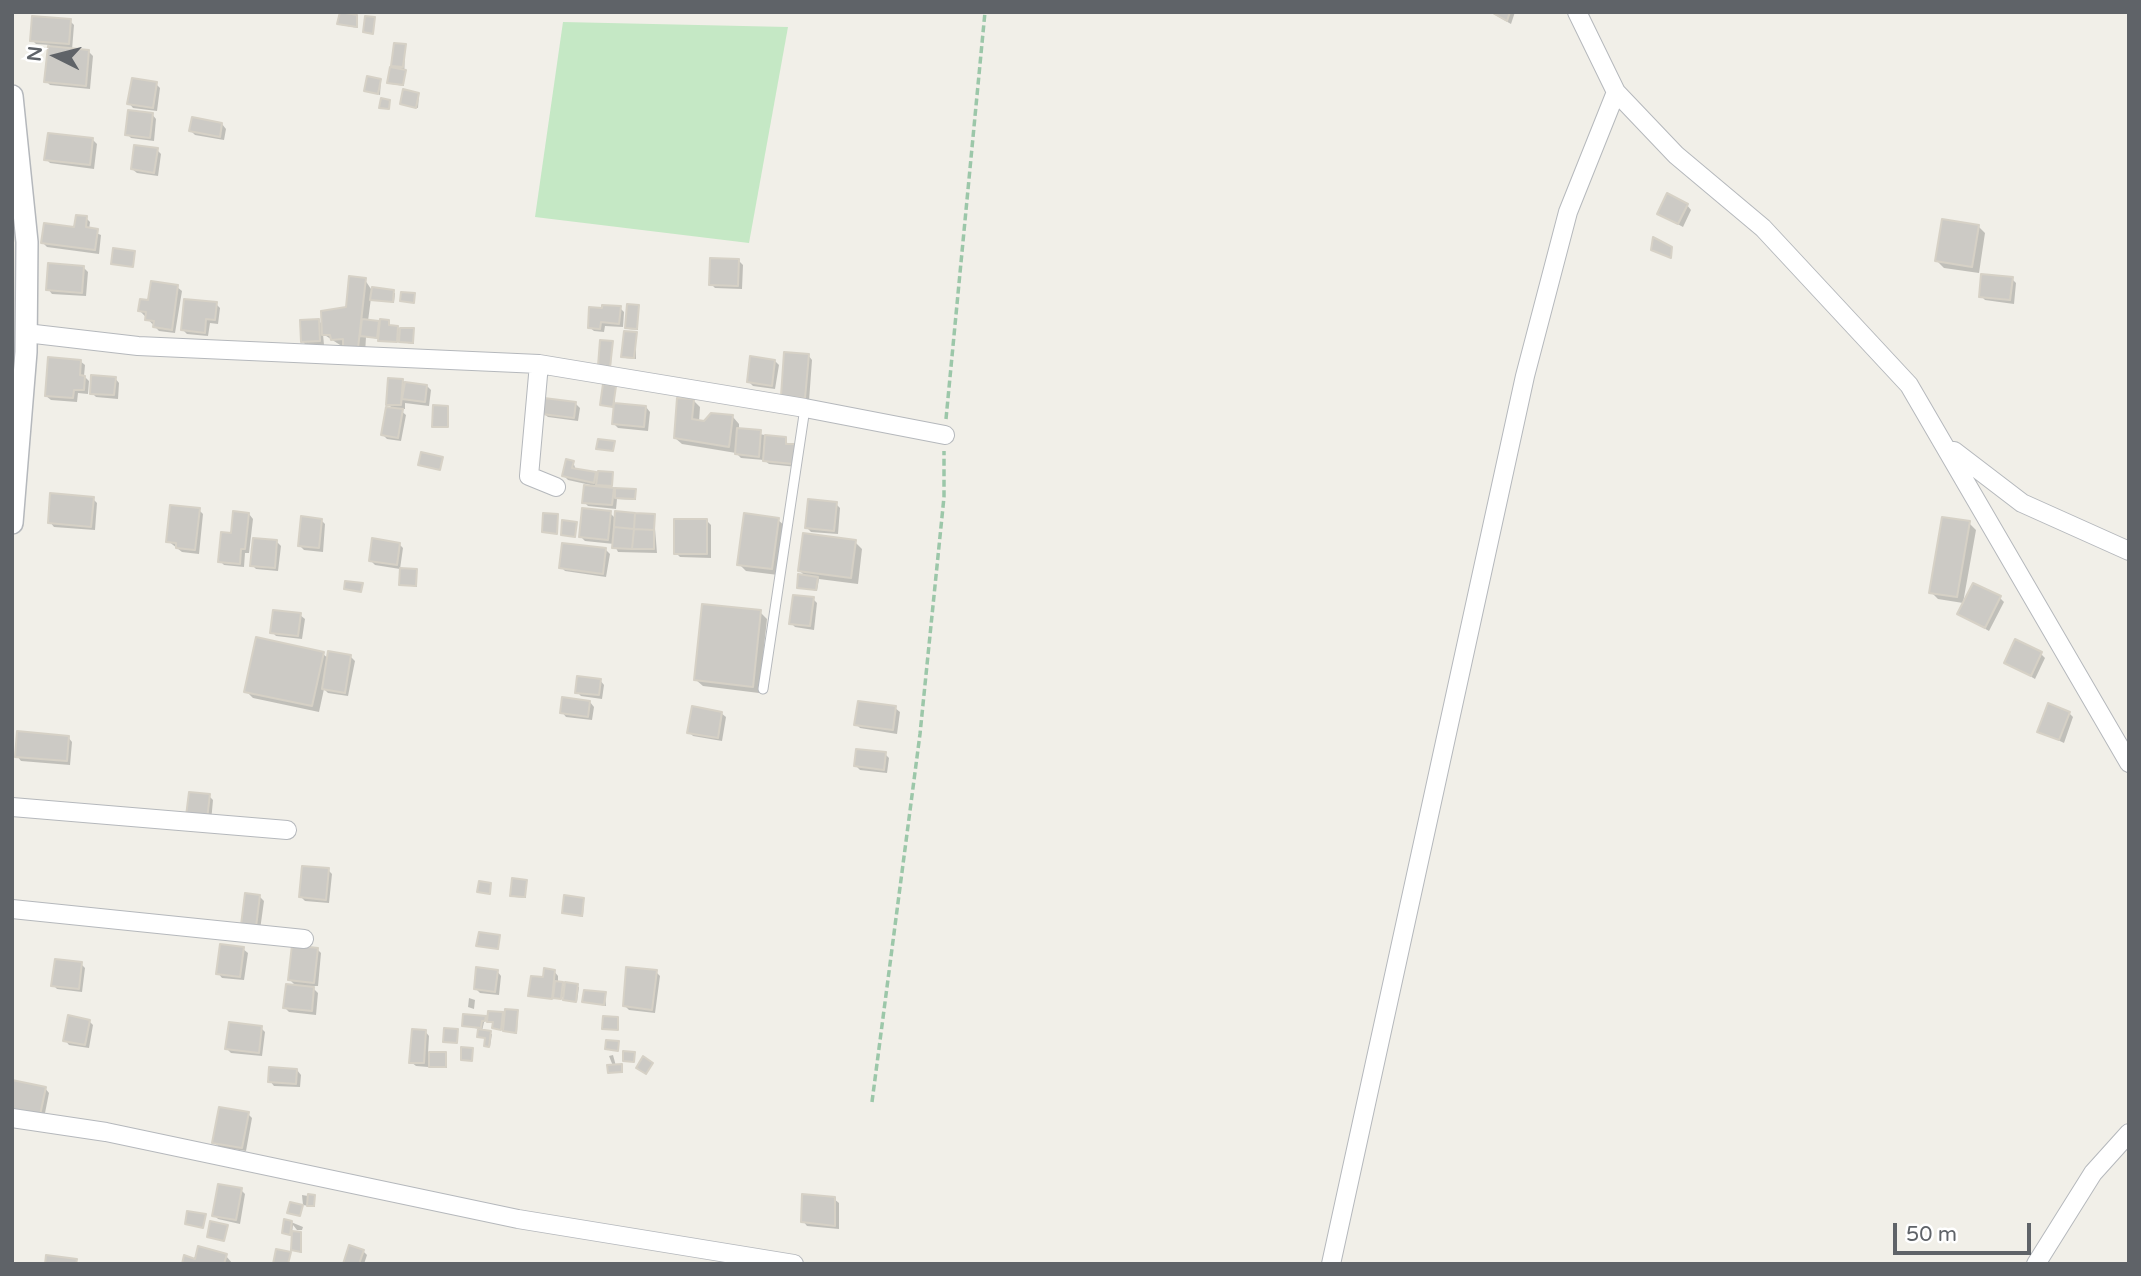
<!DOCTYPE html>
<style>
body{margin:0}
#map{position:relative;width:2141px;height:1276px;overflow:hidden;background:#f1efe8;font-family:"Varela Round",sans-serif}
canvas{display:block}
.frame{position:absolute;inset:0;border:14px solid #5f6368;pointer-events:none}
.north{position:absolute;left:21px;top:21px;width:70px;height:70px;-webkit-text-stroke:5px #fff;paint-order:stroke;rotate:276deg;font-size:19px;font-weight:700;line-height:28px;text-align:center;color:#5f6368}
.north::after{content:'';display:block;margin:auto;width:24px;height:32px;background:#5f6368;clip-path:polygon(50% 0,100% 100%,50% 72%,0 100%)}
.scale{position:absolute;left:1893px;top:1223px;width:138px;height:32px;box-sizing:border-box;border:4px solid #5f6368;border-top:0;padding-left:9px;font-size:21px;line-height:24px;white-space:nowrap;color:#5f6368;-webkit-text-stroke:5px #fff;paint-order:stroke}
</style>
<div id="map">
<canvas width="2141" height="1276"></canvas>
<div class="frame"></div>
<div class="north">N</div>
<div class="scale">50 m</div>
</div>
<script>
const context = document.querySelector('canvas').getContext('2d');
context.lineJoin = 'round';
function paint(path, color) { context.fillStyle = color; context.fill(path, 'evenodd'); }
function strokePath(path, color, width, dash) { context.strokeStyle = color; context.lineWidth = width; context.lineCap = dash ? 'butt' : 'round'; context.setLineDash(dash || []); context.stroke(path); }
paint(new Path2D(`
 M 563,22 L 788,27 L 749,243 L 535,217 Z`), '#c5e8c5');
paint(new Path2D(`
 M 341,12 L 354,12 L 358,28 L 341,25 Z
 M 1490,12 L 1515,12 L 1511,24 Z
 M 70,21 L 74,25 L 72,50 L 89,52 L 93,56 L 90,89 L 50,85 L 46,81 L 50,45 L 36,44 L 32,40 Z
 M 405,46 L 404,86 L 391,84 L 398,70 L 393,65 Z
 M 381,80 L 380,95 L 366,90 Z
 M 156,84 L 160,88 L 157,111 L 133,108 L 129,103 Z
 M 419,95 L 418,108 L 402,104 Z
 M 152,114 L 156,119 L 154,141 L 131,138 L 127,134 Z
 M 222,124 L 226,129 L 224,140 L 195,135 L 191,131 Z
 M 93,140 L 97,144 L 94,169 L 50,163 L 46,159 Z
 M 157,150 L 161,154 L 158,176 L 137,173 L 132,169 Z
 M 1687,205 L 1691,210 L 1683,227 L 1659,214 Z
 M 86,218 L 90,222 L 89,230 L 101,235 L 99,254 L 47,247 L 43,243 L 76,229 Z
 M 1978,226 L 1985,233 L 1979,273 L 1944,268 L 1937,261 Z
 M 739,261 L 743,265 L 742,289 L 715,288 L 711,284 Z
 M 84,268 L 88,272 L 86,296 L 52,294 L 48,289 Z
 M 2012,279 L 2016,283 L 2014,304 L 1985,300 L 1981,296 Z
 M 365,280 L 371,289 L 395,293 L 394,303 L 371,298 L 368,321 L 388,321 L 389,327 L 413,330 L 414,344 L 366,337 L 365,354 L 351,352 L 323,334 L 324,345 L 307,346 L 303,342 L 318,320 L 323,325 L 348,308 Z
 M 177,287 L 182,291 L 175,333 L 159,331 L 140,311 Z
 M 216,304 L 220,308 L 218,324 L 210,323 L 208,336 L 187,334 L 182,329 Z
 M 638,307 L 638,330 L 628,329 L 626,327 Z
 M 620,308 L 624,312 L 623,327 L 605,326 L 604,332 L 594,331 L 589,327 Z
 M 636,334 L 636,359 L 625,358 L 623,356 Z
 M 612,343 L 611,368 L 601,367 Z
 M 808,355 L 812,360 L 809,401 L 787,399 Z
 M 80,361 L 85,365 L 84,376 L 89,381 L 88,394 L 78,393 L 77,402 L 51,400 L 46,396 Z
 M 775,361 L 779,365 L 775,389 L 753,386 L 749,382 Z
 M 115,378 L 119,383 L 118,399 L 96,397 L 92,393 Z
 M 402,381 L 427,386 L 431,390 L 429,406 L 405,403 L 405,409 L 399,409 L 406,415 L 401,441 L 387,439 L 383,435 L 394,410 L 388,404 Z
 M 615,387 L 615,405 L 646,407 L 650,412 L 648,431 L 618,428 L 614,424 L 615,408 L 602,405 Z
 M 693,400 L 700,407 L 699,422 L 733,417 L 739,424 L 739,430 L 785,439 L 789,446 L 799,450 L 797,467 L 769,464 L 764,460 L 741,458 L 736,453 L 682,444 L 675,438 Z
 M 575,403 L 580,408 L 578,421 L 548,417 L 543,413 Z
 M 573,462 L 576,470 L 595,474 L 599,478 L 612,474 L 613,485 L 598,483 L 598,487 L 613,490 L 617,494 L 635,491 L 636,500 L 617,499 L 616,509 L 588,506 L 584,502 L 595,486 L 568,480 L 564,476 Z
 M 93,499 L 97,503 L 95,530 L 54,527 L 50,522 Z
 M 836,504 L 840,508 L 838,534 L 811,532 L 807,528 Z
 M 199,510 L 203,514 L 199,554 L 182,552 L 168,541 Z
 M 610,513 L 616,519 L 654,516 L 657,553 L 618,552 L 614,544 L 585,541 L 580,536 Z
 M 249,514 L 253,519 L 249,553 L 245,553 L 244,567 L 224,565 L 220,561 L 232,535 Z
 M 321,520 L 325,524 L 323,552 L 304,550 L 300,546 Z
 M 778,520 L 785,526 L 778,575 L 746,571 L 739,564 Z
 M 707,521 L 711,525 L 711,558 L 680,557 L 676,553 Z
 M 1969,523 L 1976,530 L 1963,603 L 1938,599 L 1931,592 Z
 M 277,542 L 281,546 L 278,571 L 256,569 L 252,565 Z
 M 855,542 L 862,549 L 858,584 L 819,579 L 817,591 L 799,587 L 806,577 L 800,571 Z
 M 399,544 L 403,548 L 400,569 L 375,565 L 371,561 Z
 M 606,550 L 610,554 L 606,577 L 565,571 L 561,567 Z
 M 417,571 L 417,587 L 400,584 Z
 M 2000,598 L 2004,602 L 1989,631 L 1959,614 Z
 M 813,599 L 817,603 L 814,630 L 795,627 L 791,623 Z
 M 760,612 L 767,619 L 759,693 L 703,686 L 696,680 Z
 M 300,615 L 305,619 L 302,639 L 276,636 L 272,632 Z
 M 323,654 L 329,659 L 350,656 L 355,661 L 348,696 L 328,693 L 324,689 L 319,712 L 253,698 L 246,691 Z
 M 2041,654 L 2045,658 L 2035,679 L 2006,662 Z
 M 600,680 L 604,685 L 602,699 L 581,696 L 577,692 Z
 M 590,702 L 594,707 L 592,720 L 566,717 L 562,712 Z
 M 895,708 L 900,712 L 897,734 L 860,728 L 856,724 Z
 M 721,713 L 726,717 L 722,741 L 693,736 L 689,732 Z
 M 2069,713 L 2073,717 L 2064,743 L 2039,731 Z
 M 68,737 L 72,742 L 70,765 L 21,761 L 17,756 Z
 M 885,754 L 889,758 L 887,773 L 860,770 L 856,766 Z
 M 209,796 L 213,800 L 211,822 L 192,819 Z
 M 328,870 L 332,874 L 329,903 L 305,901 L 301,897 Z
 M 526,882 L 526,898 L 514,897 L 512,895 Z
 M 260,897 L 264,901 L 260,930 L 247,928 Z
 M 584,900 L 583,917 L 563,913 Z
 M 243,949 L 248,953 L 244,980 L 222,978 L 218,973 Z
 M 317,949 L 321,953 L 318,986 L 311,986 L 318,993 L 316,1015 L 289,1012 L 285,1008 L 297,987 L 290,980 Z
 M 81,964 L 85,968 L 82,992 L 57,989 L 53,985 Z
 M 497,971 L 501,976 L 499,995 L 480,993 L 476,989 Z
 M 554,971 L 558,976 L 558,983 L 567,988 L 579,987 L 577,1002 L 563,997 L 530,996 Z
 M 656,972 L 660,976 L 655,1013 L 629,1010 L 625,1006 Z
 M 605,994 L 606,1006 L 584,1002 Z
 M 469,998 L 475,1000 L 474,1009 L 468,1007 Z
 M 518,1012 L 517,1034 L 494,1028 L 502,1014 L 506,1018 Z
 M 485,1018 L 482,1031 L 492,1034 L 490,1047 L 486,1045 L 486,1039 L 479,1036 L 480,1029 L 464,1026 Z
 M 89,1021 L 93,1025 L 89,1048 L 69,1045 L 65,1040 Z
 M 261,1028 L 265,1032 L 262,1056 L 231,1053 L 227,1049 Z
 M 425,1031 L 429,1036 L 428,1053 L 445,1053 L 447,1068 L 432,1068 L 428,1063 L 428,1067 L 416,1066 L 411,1062 Z
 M 613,1055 L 616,1066 L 621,1066 L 623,1073 L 610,1072 L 613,1066 L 609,1056 Z
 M 297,1070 L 301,1075 L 300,1087 L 274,1086 L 270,1081 Z
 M 12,1081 L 45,1088 L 49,1093 L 44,1118 L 12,1111 Z
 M 248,1114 L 252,1118 L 246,1151 L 219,1147 L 214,1142 Z
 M 241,1190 L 245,1194 L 240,1224 L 218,1219 L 214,1215 Z
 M 302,1195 L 314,1197 L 315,1207 L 303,1205 Z
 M 834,1199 L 839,1203 L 839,1229 L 807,1226 L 803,1221 Z
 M 291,1222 L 303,1227 L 302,1230 L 297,1230 L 293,1225 L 292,1233 L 302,1236 L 302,1253 L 292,1250 L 293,1235 L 284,1233 Z
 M 363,1251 L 367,1255 L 364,1264 L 345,1264 Z
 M 226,1256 L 233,1264 L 183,1264 L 196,1261 Z`), '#0003');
const building = new Path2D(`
 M 340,12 L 357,15 L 357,27 L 337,24 Z
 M 1491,12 L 1510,12 L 1507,21 Z
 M 32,16 L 71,19 L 69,44 L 30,41 Z
 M 365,16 L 375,17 L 373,34 L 363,32 Z
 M 394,43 L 406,44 L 403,67 L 391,66 Z
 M 48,46 L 89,50 L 86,86 L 44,82 Z
 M 390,67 L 406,70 L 403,85 L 387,83 Z
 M 367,76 L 381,79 L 378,94 L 364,91 Z
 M 132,78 L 157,82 L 153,108 L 127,104 Z
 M 403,89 L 419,93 L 416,108 L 400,104 Z
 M 381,98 L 390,100 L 389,109 L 379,108 Z
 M 128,110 L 153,113 L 150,138 L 125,135 Z
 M 192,117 L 222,123 L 220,137 L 189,131 Z
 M 48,133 L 93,138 L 90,165 L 44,160 Z
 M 134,145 L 158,148 L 154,173 L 131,169 Z
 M 1667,193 L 1688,204 L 1678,224 L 1657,214 Z
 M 76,215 L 87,216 L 86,227 L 98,229 L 95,250 L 41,243 L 44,223 L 74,227 Z
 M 1942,219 L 1979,225 L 1972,267 L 1935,261 Z
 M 1653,237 L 1672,247 L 1671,258 L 1651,250 Z
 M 113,248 L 135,251 L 133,267 L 111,264 Z
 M 710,258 L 739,259 L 738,286 L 709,285 Z
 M 48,263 L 84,266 L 82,293 L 46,290 Z
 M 1981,274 L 2013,277 L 2010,300 L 1979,297 Z
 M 349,276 L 366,278 L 358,348 L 343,346 L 343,339 L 331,340 L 330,335 L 322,335 L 321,311 L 346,307 Z
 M 151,281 L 178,285 L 172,330 L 153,327 L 154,321 L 145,320 L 146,312 L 138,311 L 140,299 L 148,300 Z
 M 372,287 L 394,290 L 393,302 L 370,300 Z
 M 401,292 L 415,293 L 414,303 L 400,301 Z
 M 184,299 L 217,302 L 215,320 L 206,319 L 205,333 L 181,330 Z
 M 627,304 L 639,305 L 637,329 L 625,328 Z
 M 602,305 L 621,306 L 619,324 L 601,322 L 600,329 L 588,328 L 589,307 L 602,308 Z
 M 319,319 L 320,341 L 301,342 L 300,320 Z
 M 362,319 L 379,321 L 377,338 L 360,336 Z
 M 380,319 L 389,320 L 389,325 L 398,326 L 397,342 L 378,341 Z
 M 400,328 L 414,328 L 413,343 L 399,342 Z
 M 624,331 L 637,332 L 634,358 L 621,357 Z
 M 600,340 L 613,341 L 610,367 L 598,366 Z
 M 784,352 L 809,354 L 805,398 L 781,396 Z
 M 750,356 L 775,360 L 772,386 L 747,382 Z
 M 48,357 L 81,360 L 80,375 L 85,376 L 84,390 L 74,390 L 73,398 L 45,396 Z
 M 91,375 L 116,377 L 114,395 L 90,394 Z
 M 388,378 L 403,379 L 401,405 L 386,405 Z
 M 405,382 L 427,385 L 425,402 L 402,399 Z
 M 603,384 L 616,386 L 613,407 L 600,405 Z
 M 544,398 L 576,402 L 574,418 L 542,414 Z
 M 677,398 L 694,399 L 692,419 L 704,421 L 711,413 L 733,415 L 729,447 L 674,438 Z
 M 614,403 L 646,406 L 644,427 L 612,424 Z
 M 433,405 L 448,406 L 448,427 L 432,427 Z
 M 386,407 L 403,409 L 398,438 L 381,435 Z
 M 737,428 L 761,430 L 759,457 L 735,454 Z
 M 765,435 L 786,437 L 786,444 L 795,444 L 793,464 L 763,461 Z
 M 598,439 L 615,441 L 613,451 L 596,449 Z
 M 421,452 L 443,457 L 440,470 L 418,465 Z
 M 566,459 L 574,461 L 572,468 L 596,472 L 594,483 L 562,476 Z
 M 598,471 L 613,472 L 612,486 L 596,485 Z
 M 584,485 L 614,488 L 612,505 L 582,503 Z
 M 615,488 L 636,489 L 635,499 L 615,498 Z
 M 50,493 L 94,497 L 91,527 L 48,523 Z
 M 808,499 L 837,502 L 834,531 L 805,528 Z
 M 170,505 L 200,508 L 195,550 L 176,548 L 176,543 L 166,542 Z
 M 582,508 L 611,511 L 608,540 L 579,537 Z
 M 233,511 L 249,513 L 245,549 L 241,549 L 240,564 L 218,562 L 221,532 L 231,533 Z
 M 615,511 L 635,513 L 634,529 L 614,527 Z
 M 543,513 L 558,514 L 557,534 L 542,532 Z
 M 635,513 L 655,514 L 654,530 L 634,529 Z
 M 744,513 L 779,518 L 772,569 L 737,565 Z
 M 301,516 L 322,519 L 319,548 L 298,546 Z
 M 1942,517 L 1970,521 L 1957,597 L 1929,593 Z
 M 674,519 L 707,519 L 707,554 L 674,554 Z
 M 562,520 L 577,522 L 575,537 L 561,535 Z
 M 614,527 L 634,529 L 632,549 L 612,548 Z
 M 634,529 L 654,530 L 654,549 L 632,549 Z
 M 803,533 L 856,540 L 851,578 L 798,571 Z
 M 253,538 L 277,540 L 275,568 L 250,566 Z
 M 372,538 L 400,543 L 397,565 L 369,561 Z
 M 562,543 L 606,548 L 603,574 L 559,568 Z
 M 400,568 L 417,569 L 416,586 L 399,585 Z
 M 798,574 L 818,577 L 816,590 L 797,588 Z
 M 345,581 L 363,583 L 361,592 L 344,589 Z
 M 1973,583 L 2001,596 L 1985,628 L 1957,614 Z
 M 793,595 L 814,597 L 810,626 L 789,624 Z
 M 702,604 L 761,610 L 753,687 L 694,680 Z
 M 273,610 L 301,613 L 298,636 L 270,633 Z
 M 256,637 L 324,652 L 312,706 L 244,692 Z
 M 2015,639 L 2042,652 L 2031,676 L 2004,663 Z
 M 328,651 L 351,655 L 345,693 L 322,689 Z
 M 577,676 L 601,679 L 599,695 L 575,693 Z
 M 562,697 L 590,701 L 588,717 L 560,713 Z
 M 858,701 L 896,706 L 893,730 L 854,725 Z
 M 2048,703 L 2070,712 L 2059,740 L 2037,732 Z
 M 692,706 L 722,712 L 718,738 L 687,733 Z
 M 17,731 L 69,736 L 67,761 L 15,757 Z
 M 856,749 L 886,752 L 884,770 L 854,766 Z
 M 189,792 L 210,794 L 207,819 L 186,816 Z
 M 302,866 L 329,868 L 326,900 L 299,897 Z
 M 512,878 L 527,880 L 525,897 L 510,896 Z
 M 479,881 L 491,883 L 490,894 L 477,892 Z
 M 245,893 L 260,895 L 256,927 L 241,925 Z
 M 564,895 L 584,898 L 582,916 L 562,913 Z
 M 479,932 L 500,935 L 498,949 L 476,946 Z
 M 220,944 L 244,947 L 240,977 L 216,974 Z
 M 292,945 L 318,948 L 314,983 L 288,980 Z
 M 55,959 L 82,962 L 79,989 L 51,986 Z
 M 476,967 L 498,970 L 495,992 L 474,989 Z
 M 626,967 L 657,970 L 652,1010 L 623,1006 Z
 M 544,968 L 555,970 L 552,999 L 528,996 L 531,976 L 543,977 Z
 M 555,981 L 563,982 L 561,999 L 553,998 Z
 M 565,982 L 578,984 L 576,1002 L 563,1000 Z
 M 286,984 L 314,987 L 312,1011 L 283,1008 Z
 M 584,990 L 606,992 L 604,1005 L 582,1002 Z
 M 505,1009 L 518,1010 L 516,1033 L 503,1031 Z
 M 488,1011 L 503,1012 L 501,1030 L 492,1028 L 493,1022 L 487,1022 Z
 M 463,1014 L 486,1016 L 485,1021 L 482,1021 L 481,1028 L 462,1026 Z
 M 68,1015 L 90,1020 L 85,1045 L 63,1041 Z
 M 603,1016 L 618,1017 L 618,1030 L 602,1029 Z
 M 229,1022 L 262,1026 L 259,1053 L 225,1049 Z
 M 444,1028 L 458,1029 L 457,1043 L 443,1042 Z
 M 412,1029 L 426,1030 L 424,1063 L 409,1063 Z
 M 478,1029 L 491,1031 L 489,1047 L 484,1046 L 485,1038 L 477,1037 Z
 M 606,1040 L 619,1041 L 618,1051 L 605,1049 Z
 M 461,1047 L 473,1048 L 472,1061 L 461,1060 Z
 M 623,1051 L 635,1052 L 634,1062 L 623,1061 Z
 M 429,1052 L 446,1052 L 446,1067 L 429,1067 Z
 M 643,1056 L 653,1063 L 646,1074 L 636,1068 Z
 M 622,1064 L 622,1072 L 608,1073 L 607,1065 Z
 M 269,1067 L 297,1069 L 296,1084 L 268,1082 Z
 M 12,1080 L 46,1087 L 40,1115 L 12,1109 Z
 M 219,1107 L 249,1112 L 242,1148 L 212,1143 Z
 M 218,1184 L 242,1188 L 236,1220 L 212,1216 Z
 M 308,1194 L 315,1195 L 314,1206 L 307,1206 Z
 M 802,1194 L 835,1197 L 835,1226 L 801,1222 Z
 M 290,1202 L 303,1205 L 300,1216 L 287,1213 Z
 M 187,1211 L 206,1214 L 203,1228 L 185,1224 Z
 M 284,1219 L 292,1221 L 290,1235 L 282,1233 Z
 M 210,1221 L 228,1225 L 224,1241 L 207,1237 Z
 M 292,1231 L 301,1232 L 301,1252 L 291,1250 Z
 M 349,1245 L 364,1250 L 359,1264 L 343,1264 Z
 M 198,1246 L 227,1254 L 224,1264 L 182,1264 L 184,1255 L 195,1259 Z
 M 276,1249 L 291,1252 L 288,1264 L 273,1264 Z
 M 46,1255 L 77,1259 L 76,1264 L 45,1264 Z`);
paint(building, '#cccac5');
strokePath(building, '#d6d1c6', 2);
const service = new Path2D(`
 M 763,689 L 805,408`);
const minor = new Path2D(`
 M 1577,12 L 1616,92 L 1676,155 L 1763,228 L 1909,385 L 2129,763
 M 26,333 L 138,346 L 539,364 L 805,408 L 945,435
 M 539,364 L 529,476 L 556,487
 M 1954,451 L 2022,503 L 2129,551
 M 12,807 L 287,830
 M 12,909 L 304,939
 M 12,1118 L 106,1132 L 518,1219 L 794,1264
 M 1331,1264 L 1525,376 L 1568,212 L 1616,92
 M 2036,1264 L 2093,1173 L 2129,1133`);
const tertiary = new Path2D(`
 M 12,96 L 27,242 L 26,352 L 12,523`);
strokePath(service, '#b5b8bc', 11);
strokePath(minor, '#b5b8bc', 20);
strokePath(tertiary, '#b5b8bc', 24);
strokePath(new Path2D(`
 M 946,419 L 985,12
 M 872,1102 L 920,734 L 944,497 L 944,451`), '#9cc7a9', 3.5, [7, 3.5]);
strokePath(service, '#fff', 9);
strokePath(minor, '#fff', 18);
strokePath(tertiary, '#fff', 21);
</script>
